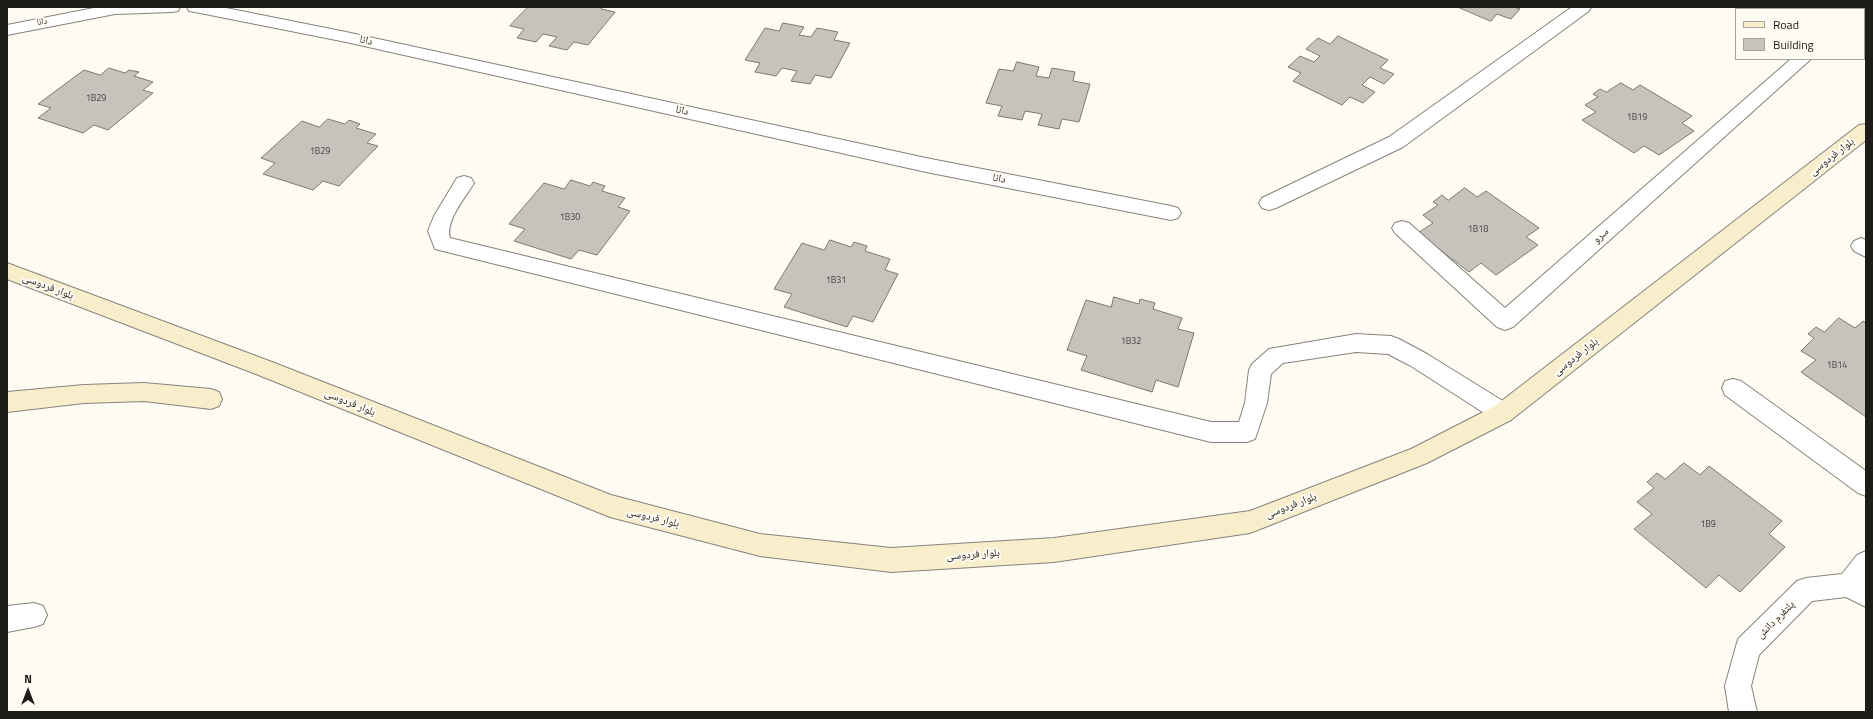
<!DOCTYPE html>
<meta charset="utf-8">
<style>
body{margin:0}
#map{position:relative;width:1873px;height:719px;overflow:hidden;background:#fefbf3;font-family:"Titillium Web",sans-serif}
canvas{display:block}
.frame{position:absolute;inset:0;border:8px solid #1d1c19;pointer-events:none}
.legend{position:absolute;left:1735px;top:8px;width:130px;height:52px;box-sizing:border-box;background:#fefbf3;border:1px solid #a4a29c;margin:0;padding:5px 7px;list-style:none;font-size:12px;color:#1d1c19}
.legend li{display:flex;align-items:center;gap:8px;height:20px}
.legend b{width:20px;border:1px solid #a4a29c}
.north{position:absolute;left:8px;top:671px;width:40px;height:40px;-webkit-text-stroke:3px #fefbf3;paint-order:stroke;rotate:0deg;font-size:11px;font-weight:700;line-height:16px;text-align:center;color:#1d1c19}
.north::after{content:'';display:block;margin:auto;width:14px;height:18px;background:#1d1c19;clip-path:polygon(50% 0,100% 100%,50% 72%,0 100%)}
</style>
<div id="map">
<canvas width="1873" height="719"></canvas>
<div class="frame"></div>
<ul class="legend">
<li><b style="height:5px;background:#f9eecc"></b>Road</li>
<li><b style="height:11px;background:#c5c3bb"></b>Building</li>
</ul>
<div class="north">N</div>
</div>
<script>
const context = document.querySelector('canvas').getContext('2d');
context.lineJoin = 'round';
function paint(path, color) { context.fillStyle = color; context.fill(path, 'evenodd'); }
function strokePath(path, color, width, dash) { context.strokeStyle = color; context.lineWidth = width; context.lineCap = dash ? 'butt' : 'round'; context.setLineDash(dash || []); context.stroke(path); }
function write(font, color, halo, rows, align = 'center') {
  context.font = font + ' "Titillium Web","Noto Naskh Arabic",sans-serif'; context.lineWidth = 4; context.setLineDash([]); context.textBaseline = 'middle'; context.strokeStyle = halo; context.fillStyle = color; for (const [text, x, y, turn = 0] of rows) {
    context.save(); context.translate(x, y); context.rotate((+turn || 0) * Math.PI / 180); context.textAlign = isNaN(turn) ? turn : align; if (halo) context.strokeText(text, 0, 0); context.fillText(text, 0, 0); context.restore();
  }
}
const building = new Path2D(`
 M 528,7 L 603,7 L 601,9 L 615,12 L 588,45 L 574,42 L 567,50 L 549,46 L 557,37 L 543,34 L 536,42 L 517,38 L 524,29 L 510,26 Z
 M 1458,7 L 1514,7 L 1520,9 L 1511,19 L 1497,14 L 1491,21 Z
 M 783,23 L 804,27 L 799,35 L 811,37 L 817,28 L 838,32 L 834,40 L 850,43 L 831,78 L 815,75 L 810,84 L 791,81 L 797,71 L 782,68 L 776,76 L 755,72 L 760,63 L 745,60 L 765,28 L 779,31 Z
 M 1338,36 L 1388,60 L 1380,68 L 1394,74 L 1384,84 L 1370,77 L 1362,85 L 1375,92 L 1363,103 L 1350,97 L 1342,105 L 1293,81 L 1301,73 L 1288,67 L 1300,56 L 1314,62 L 1320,56 L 1306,49 L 1318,38 L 1330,44 Z
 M 1017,62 L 1039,67 L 1036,76 L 1049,78 L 1052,68 L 1075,72 L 1073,81 L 1090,84 L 1079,122 L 1062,119 L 1059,129 L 1038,125 L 1042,114 L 1025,111 L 1022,120 L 998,116 L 1002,106 L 986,103 L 999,69 L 1013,71 Z
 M 109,68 L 125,73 L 129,70 L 139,72 L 134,76 L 153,82 L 143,90 L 153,93 L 108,130 L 94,125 L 83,133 L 38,118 L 51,108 L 38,104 L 84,70 L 100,75 Z
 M 1621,83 L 1633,90 L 1640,85 L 1692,116 L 1682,123 L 1694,131 L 1659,155 L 1644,146 L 1634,153 L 1582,120 L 1596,112 L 1585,105 L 1598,97 L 1593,94 L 1600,89 L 1606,92 Z
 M 328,119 L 345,124 L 349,120 L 360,124 L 356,128 L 376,134 L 367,143 L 378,146 L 339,186 L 323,181 L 313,190 L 263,174 L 275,163 L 261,158 L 302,121 L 319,127 Z
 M 571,180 L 590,186 L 593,182 L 605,186 L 602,191 L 625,198 L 618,207 L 630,211 L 597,255 L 579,250 L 571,259 L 514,241 L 525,229 L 509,224 L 544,183 L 564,189 Z
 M 1465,188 L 1477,197 L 1486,191 L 1539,228 L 1526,237 L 1538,245 L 1496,275 L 1481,263 L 1469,272 L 1418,233 L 1433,223 L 1423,215 L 1438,205 L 1433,202 L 1442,195 L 1448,200 Z
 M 830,240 L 851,247 L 854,242 L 867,246 L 865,251 L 890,259 L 885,270 L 898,274 L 873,322 L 853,316 L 847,327 L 784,307 L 792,294 L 774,289 L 802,243 L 824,250 Z
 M 1114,297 L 1139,304 L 1140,299 L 1155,303 L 1153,309 L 1182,318 L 1178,329 L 1194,333 L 1178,387 L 1156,380 L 1152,392 L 1081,370 L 1087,356 L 1067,350 L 1086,300 L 1111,307 Z
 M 1839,318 L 1855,328 L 1863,321 L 1866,323 L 1866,417 L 1801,372 L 1816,360 L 1801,351 L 1814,338 L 1808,334 L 1816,327 L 1824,332 Z
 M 1684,463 L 1700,475 L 1709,466 L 1782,521 L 1769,534 L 1785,547 L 1740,592 L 1719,575 L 1706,588 L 1634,529 L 1652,514 L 1637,502 L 1654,488 L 1647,482 L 1657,473 L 1665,479 Z`);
paint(building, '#c5c3bb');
strokePath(building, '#7c7972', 1);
const street = new Path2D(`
 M 99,7 L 180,7 L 178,11 L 172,12 L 115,14 L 7,35 L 7,25 Z
 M 187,7 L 221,7 L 346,32 L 926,158 L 1171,206 L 1178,208 L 1181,213 L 1178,218 L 1171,220 L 926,172 L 346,42 L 195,12 L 189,11 Z
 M 1572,7 L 1591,7 L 1589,11 L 1403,147 L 1276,208 L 1269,210 L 1262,208 L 1259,203 L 1262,198 L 1389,137 Z
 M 1864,40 L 1866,41 L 1866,53 L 1864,52 Z
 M 1791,59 L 1811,59 L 1513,327 L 1505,330 L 1497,327 L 1395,233 L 1392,228 L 1395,223 L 1402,221 L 1409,223 L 1505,308 Z
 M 464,176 L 471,178 L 474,183 C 465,198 445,221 450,238 L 1211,422 L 1239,422 L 1245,403 L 1249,370 L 1252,364 L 1269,349 L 1356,334 L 1391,336 L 1399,339 L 1427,354 L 1511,406 L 1514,413 L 1511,420 L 1503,423 L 1495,420 L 1411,366 L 1388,354 L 1356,352 L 1283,363 L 1271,374 L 1267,403 L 1255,439 L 1247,442 L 1211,442 L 435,249 L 428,231 L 434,216 L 457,178 Z
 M 1861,238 L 1866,240 L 1866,257 L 1854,251 L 1851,246 L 1854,241 Z
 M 1733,379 L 1741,381 L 1866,471 L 1866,496 L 1858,493 L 1725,395 L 1722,388 L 1725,381 Z
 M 1866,551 L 1866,607 L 1846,597 L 1812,601 L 1759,655 L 1751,686 L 1757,712 L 1729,712 L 1725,686 L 1738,639 L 1797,581 L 1806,578 L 1842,574 L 1857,555 Z
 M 34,603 L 43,606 L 47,615 L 43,624 L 34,627 L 7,632 L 7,606 Z`);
const secondary = new Path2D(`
 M 1866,124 L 1866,140 L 1511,420 L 1427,463 L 1250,533 L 1054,562 L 891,572 L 760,556 L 610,517 L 256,374 L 7,279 L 7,263 L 272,362 L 611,495 L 760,534 L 891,548 L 1054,538 L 1250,511 L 1411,449 L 1495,406 L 1859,125 Z
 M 144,383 L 211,389 L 219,392 L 222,399 L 219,406 L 211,409 L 144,401 L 84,403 L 7,412 L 7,392 L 84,385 Z`);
strokePath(street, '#86837c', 2);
strokePath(secondary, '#86837c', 2);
paint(street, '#fff');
paint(secondary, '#f9eecc');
write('9px', '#1d1c19', '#fefbf3', [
 ["دانا",42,22,-10]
]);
write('9px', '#474642', null, [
 ["1B29",96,99],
 ["1B19",1637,118],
 ["1B29",320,152],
 ["1B30",570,218],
 ["1B18",1478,230],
 ["1B31",836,281],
 ["1B32",1131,342],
 ["1B14",1837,366],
 ["1B9",1708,525]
]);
write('11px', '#1d1c19', '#fefbf3', [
 ["دانا",366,41,12],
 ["دانا",682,111,12],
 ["بلوار فردوسی",1832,157,-38],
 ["دانا",999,179,11],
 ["سرو",1601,236,-42],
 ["بلوار فردوسی",48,287,21],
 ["بلوار فردوسی",1576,357,-38],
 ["بلوار فردوسی",350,403,22],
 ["بلوار فردوسی",1291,506,-21],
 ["بلوار فردوسی",653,518,14],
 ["بلوار فردوسی",973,555,-4],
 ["پلتفرم دانش",1776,620,-45]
]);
</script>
